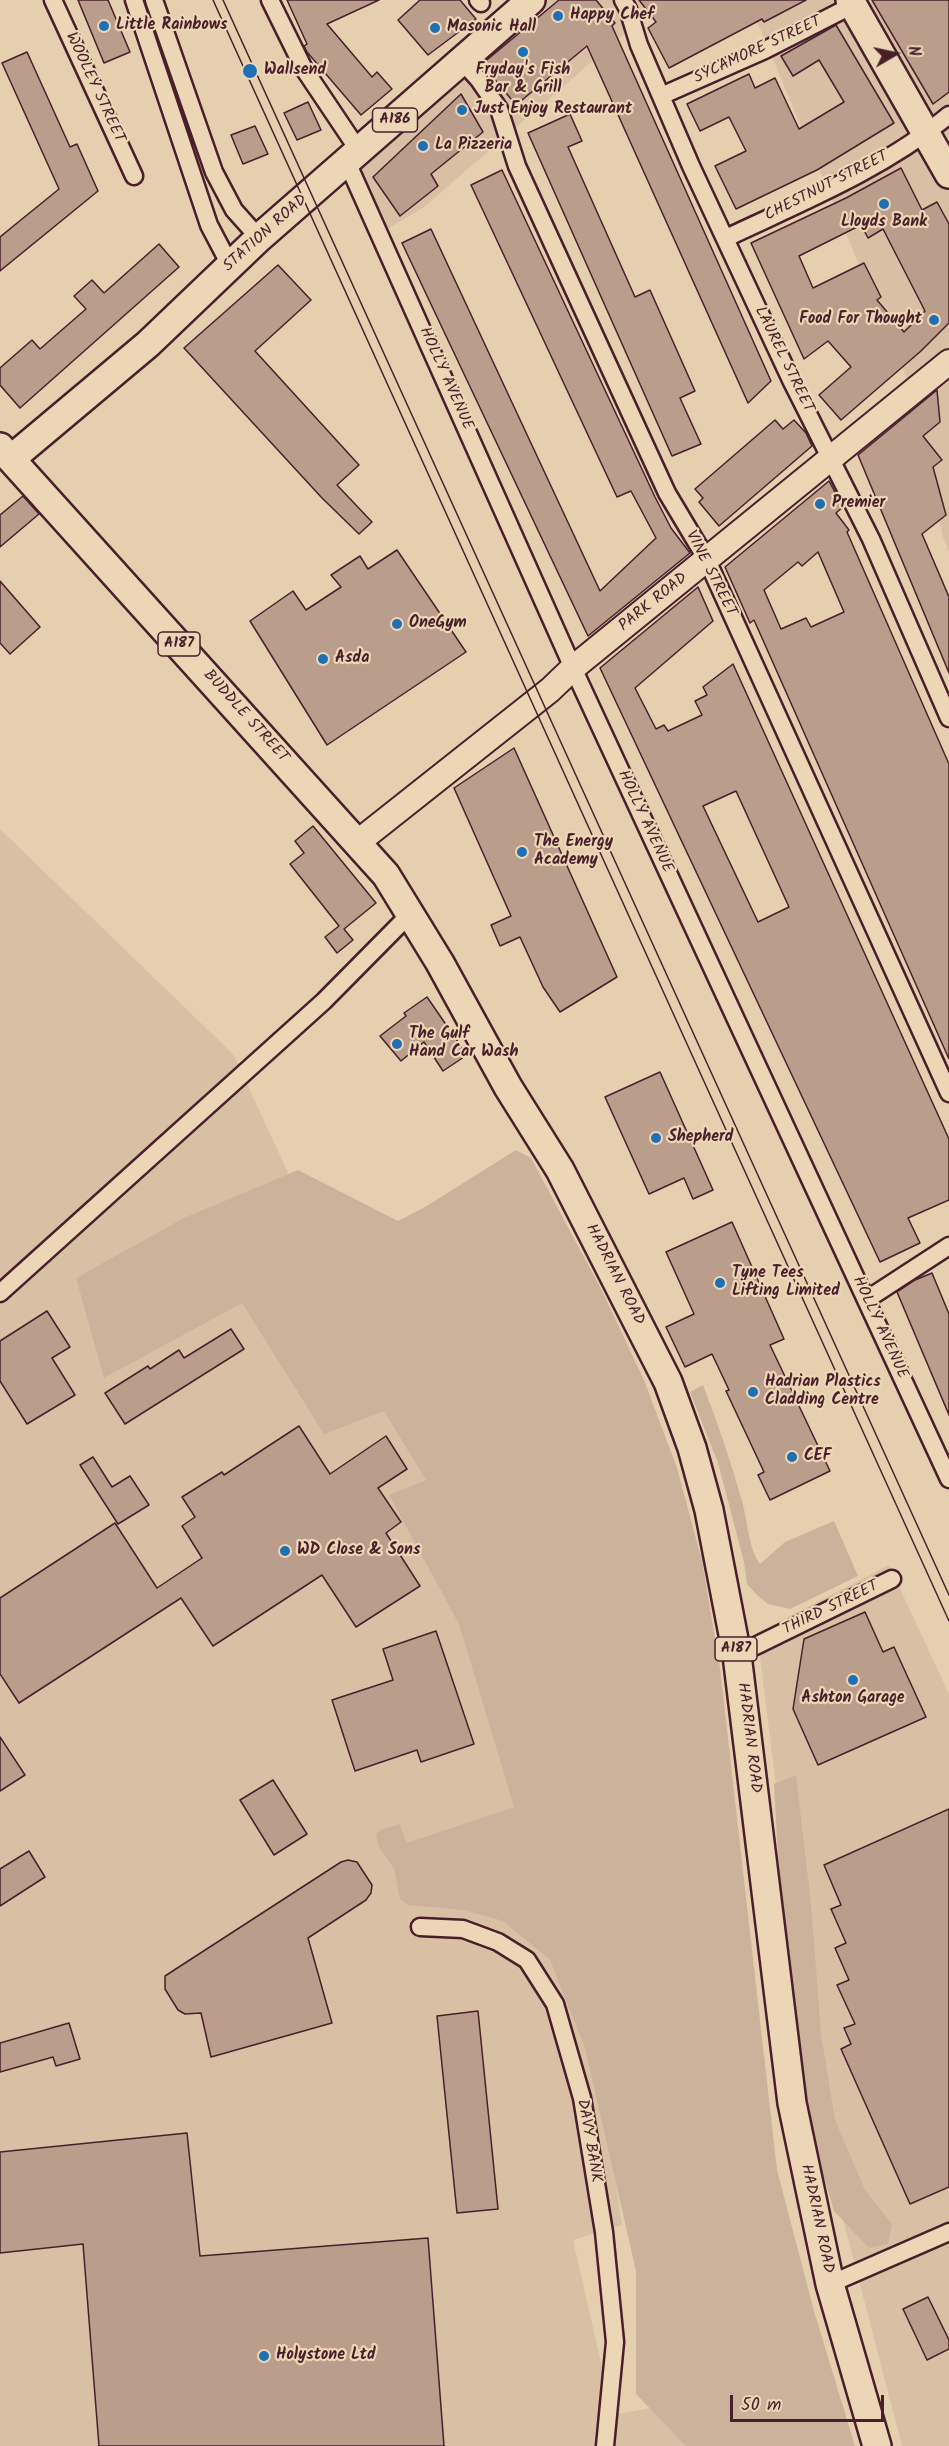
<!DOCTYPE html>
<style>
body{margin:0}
#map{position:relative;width:949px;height:2446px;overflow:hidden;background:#e6cfaf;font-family:Kalam,sans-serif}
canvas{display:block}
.north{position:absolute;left:865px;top:24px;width:60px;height:60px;-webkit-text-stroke:4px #ecd6b5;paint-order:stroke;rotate:81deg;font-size:16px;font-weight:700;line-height:24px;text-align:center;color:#4a1f2b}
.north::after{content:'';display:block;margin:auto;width:21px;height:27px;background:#4a1f2b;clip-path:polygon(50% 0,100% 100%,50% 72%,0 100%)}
.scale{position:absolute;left:730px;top:2395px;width:154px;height:27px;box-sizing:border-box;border:3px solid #4a1f2b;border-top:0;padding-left:8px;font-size:18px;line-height:21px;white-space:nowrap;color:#4a1f2b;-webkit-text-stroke:4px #ecd6b5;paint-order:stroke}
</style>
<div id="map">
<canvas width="949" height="2446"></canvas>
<div class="north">N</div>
<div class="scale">50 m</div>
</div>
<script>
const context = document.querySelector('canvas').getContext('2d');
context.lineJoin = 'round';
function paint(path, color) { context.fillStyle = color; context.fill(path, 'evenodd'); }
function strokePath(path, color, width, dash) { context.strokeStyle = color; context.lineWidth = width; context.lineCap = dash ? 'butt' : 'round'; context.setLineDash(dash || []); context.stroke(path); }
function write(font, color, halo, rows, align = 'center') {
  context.font = font + ' Kalam,sans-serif'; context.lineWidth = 4.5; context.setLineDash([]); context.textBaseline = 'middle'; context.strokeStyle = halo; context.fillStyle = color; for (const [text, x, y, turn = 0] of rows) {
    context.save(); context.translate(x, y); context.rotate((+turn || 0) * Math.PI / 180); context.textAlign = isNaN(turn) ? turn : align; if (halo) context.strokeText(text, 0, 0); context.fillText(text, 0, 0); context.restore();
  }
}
paint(new Path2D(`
 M 521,0 L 663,0 L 423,208 L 387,229 L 359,169 Z
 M 748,0 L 929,0 L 949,36 L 949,552 L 943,537 L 907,379 Z
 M 0,829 L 233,1054 L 318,1237 L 540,1673 L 622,2225 L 573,2240 L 613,2415 L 704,2398 L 715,2446 L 0,2446 Z
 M 889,1565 L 949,1694 L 949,2446 L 902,2446 L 818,2123 L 757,1633 Z`), '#d9c0a4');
paint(new Path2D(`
 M 516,1150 L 531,1158 L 601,1289 L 644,1380 L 677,1468 L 702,1561 L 720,1668 L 777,2170 L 814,2311 L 855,2446 L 686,2446 L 636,2394 L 636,2271 L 585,2048 L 550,1960 L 503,1921 L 464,1910 L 408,1905 L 400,1899 L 394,1868 L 379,1847 L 376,1834 L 380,1830 L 399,1824 L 407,1843 L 514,1807 L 459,1624 L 389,1495 L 426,1480 L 384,1411 L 324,1434 L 242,1303 L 104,1378 L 76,1278 L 184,1218 L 298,1170 L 398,1221 L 425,1207 Z
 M 703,1385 C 718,1424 731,1462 742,1501 C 748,1522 748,1547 760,1564 L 785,1542 L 834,1521 L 858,1576 L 790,1609 L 768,1604 L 758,1596 L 747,1584 L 744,1562 L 718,1463 L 690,1392 Z
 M 796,1775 L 811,1904 L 821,2034 L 835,2120 L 865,2190 L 892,2224 L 888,2244 L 869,2248 L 834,2211 L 810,2130 L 784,1960 L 774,1784 Z`), '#ccb29a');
const building = new Path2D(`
 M 78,0 L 108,0 L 130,52 L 104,63 Z
 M 287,0 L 379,0 L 327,24 L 372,77 L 377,72 L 392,89 L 361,115 L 307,52 L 304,46 L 307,44 Z
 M 420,0 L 460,0 L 476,19 L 428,55 L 398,20 Z
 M 559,0 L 596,0 L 615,23 L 612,26 L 771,381 L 748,403 L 587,46 L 516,105 L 482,64 Z
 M 639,0 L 806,0 L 764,22 L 762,19 L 669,68 L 648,28 L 656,22 Z
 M 872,0 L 949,0 L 949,92 L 933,104 Z
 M 836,25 L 894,123 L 817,170 L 736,209 L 715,166 L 746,151 L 729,117 L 700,131 L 687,104 L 749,74 L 755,88 L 775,78 L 799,129 L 844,102 L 819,60 L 793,76 L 781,56 Z
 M 27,52 L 70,147 L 77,144 L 98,191 L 0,271 L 0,237 L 59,189 L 2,63 Z
 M 461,94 L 483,132 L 431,174 L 438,186 L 400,216 L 373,177 Z
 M 308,102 L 321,130 L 297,140 L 284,113 Z
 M 570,114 L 582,141 L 568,147 L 635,297 L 650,290 L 695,391 L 680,398 L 701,444 L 672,456 L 528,133 Z
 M 255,126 L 268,154 L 243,164 L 231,135 Z
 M 901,168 L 922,210 L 937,202 L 949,224 L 949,323 L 921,351 L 841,420 L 819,395 L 851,367 L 828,341 L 804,359 L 751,243 L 846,198 ZM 861,225 L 868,238 L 883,229 L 925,311 L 904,332 L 877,300 L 881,297 L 864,263 L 813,288 L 799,256 Z
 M 502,170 L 655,497 L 671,528 L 690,553 L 588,636 L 402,243 L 431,229 L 600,591 L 656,538 L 631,491 L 617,497 L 471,185 Z
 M 159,244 L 179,267 L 20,408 L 0,385 L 0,368 L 32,340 L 40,349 L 86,309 L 74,296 L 92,280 L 104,293 Z
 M 278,265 L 311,300 L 255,351 L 359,465 L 337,485 L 372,522 L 359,534 L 322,498 L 184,348 Z
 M 937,390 L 940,422 L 923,436 L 942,460 L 933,467 L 946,515 L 922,534 L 949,597 L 949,673 L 858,455 Z
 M 775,420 L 783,429 L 794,420 L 806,433 L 812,446 L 719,526 L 699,502 L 703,498 L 695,489 Z
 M 829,481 L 843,507 L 836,513 L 849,530 L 847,532 L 949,764 L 949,1059 L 754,620 L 750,623 L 725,567 ZM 818,552 L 844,612 L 811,627 L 806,618 L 781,629 L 764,590 L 798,562 L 802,566 Z
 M 23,496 L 39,514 L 0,547 L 0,515 Z
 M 397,550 L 466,652 L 327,745 L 250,621 L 293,591 L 306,610 L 341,587 L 331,575 L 360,556 L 368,569 Z
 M 0,581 L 40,627 L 10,654 L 0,643 Z
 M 698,587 L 713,621 L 635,688 L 656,729 L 664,725 L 668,731 L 702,715 L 695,701 L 707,695 L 703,687 L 733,664 L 949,1139 L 949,1200 L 908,1218 L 920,1243 L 880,1262 L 600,668 ZM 736,791 L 789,907 L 758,922 L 703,806 Z
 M 514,748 L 617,977 L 560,1012 L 543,987 L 520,937 L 500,946 L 491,925 L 511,916 L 454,788 Z
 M 313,826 L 376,903 L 344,929 L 353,940 L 337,953 L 325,937 L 339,926 L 290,864 L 304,853 L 295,841 Z
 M 427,997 L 467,1055 L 443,1071 L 424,1042 L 401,1061 L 380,1036 L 406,1016 L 404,1013 Z
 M 660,1072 L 713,1190 L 693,1199 L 684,1178 L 649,1194 L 605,1097 Z
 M 732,1222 L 784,1339 L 770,1345 L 830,1471 L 770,1500 L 758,1475 L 764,1472 L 726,1391 L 729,1390 L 712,1354 L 685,1367 L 666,1327 L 694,1314 L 666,1252 Z
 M 932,1273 L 949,1314 L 949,1415 L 897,1292 L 915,1280 Z
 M 47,1311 L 70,1347 L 52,1358 L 75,1395 L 27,1424 L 0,1381 L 0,1341 Z
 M 231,1329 L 244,1349 L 125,1424 L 105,1393 L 148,1366 L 150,1369 L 179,1350 L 184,1358 Z
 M 299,1426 L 330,1474 L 386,1436 L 407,1469 L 378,1488 L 401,1522 L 386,1533 L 420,1586 L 356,1627 L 322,1575 L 213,1646 L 181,1598 L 19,1703 L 0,1674 L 0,1598 L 115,1523 L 157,1588 L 202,1558 L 182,1526 L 195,1517 L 182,1497 L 222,1472 L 224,1475 Z
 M 93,1457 L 112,1487 L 130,1476 L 149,1505 L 118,1524 L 80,1465 Z
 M 865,1612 L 883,1652 L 894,1647 L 926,1717 L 818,1765 L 793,1709 L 804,1639 Z
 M 436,1631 L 474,1744 L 421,1762 L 417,1750 L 355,1771 L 332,1700 L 393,1680 L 383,1649 Z
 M 0,1737 L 25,1775 L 0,1791 Z
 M 273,1780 L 307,1834 L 274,1855 L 240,1800 Z
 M 949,1809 L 949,2187 L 910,2204 L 841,2049 L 851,2044 L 844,2028 L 855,2024 L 837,1985 L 849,1980 L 835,1948 L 846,1943 L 831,1909 L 841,1905 L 824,1865 Z
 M 29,1851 L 45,1877 L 0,1906 L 0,1869 Z
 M 348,1860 L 357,1862 L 372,1885 L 371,1893 L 366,1900 L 308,1938 L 332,2023 L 211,2057 L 201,2013 L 185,2014 L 178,2010 L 165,1989 L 165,1976 L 341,1862 Z
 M 478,2011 L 498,2209 L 457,2213 L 437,2016 Z
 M 69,2023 L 80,2059 L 56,2066 L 53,2057 L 0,2072 L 0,2043 Z
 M 187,2133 L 200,2256 L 428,2238 L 444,2446 L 99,2446 L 83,2244 L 0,2253 L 0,2152 Z
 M 928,2297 L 949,2340 L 949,2349 L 927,2360 L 903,2309 Z`);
paint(building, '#ba9d8a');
strokePath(building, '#4a1f2b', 1.5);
const street = new Path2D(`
 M 53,0 L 134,176
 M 134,0 L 209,225 L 230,265
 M 154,0 L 214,172 L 234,210 L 259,238
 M 270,0 L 304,69 L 359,151
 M 478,0 L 481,3
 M 623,0 L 628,9 L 639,45 L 691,166 L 792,382 L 871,539 L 949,718
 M 462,61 L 479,80 L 499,109 L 517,166 L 667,493 L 707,560 L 949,1093
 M 661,96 L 765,50 L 853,5
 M 347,162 L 573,668 L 949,1479
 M 726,238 C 802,202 884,169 949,115
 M 0,1293 L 324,1001 L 410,914
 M 866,1300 L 949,1246
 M 737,1655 L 892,1579
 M 420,1927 L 463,1929 L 498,1942 L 527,1960 L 555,2004 L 582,2098 L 604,2232 L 615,2342 L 605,2446
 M 830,2284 L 949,2232`);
const secondary = new Path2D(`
 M 358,842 L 550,690 L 573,668 L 949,362`);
const primary = new Path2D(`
 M 850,0 L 949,174
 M 0,447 L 386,875 L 440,963 L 508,1087 L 560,1170 L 668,1382 L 692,1448 L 709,1510 L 737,1655 L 792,2103 L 830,2284 L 877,2446
 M 11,459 L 148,344 L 259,238 L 531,0`);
strokePath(street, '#4a1f2b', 21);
strokePath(secondary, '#4a1f2b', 28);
strokePath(primary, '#4a1f2b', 32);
strokePath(street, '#ecd6b5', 16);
strokePath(secondary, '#ecd6b5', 24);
strokePath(primary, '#ecd6b5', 27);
strokePath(new Path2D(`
 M 213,0 L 949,1621
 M 223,0 L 949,1595`), '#4a1f2b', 1.5);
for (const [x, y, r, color] of [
 [558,16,6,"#1f6fb2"],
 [104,26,6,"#1f6fb2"],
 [435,28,6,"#1f6fb2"],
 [523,52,6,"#1f6fb2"],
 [250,71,8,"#1f6fb2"],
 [462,110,6,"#1f6fb2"],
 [423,146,6,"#1f6fb2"],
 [884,204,6,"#1f6fb2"],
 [934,320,6,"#1f6fb2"],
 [820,504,6,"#1f6fb2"],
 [397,624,6,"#1f6fb2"],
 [323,659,6,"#1f6fb2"],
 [522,852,6,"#1f6fb2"],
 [397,1044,6,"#1f6fb2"],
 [656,1138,6,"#1f6fb2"],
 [720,1283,6,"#1f6fb2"],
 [753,1392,6,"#1f6fb2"],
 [792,1457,6,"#1f6fb2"],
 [285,1551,6,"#1f6fb2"],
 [853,1680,6,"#1f6fb2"],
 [264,2356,6,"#1f6fb2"]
]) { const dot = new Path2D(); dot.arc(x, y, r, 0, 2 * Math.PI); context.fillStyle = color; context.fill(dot); strokePath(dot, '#ecd6b5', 2); }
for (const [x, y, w] of [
 [395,120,45],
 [179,644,42],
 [736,1649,42]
]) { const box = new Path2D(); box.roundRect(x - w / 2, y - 12, w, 24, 4.5); context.fillStyle = '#ecd6b5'; context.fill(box); strokePath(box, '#4a1f2b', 1.5); }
write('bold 15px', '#4a1f2b', null, [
 ["A186",395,120],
 ["A187",179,644],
 ["A187",736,1649]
]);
write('bold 16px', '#4a1f2b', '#ecd6b5', [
 ["Happy Chef",570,16],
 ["Little Rainbows",116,26],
 ["Masonic Hall",447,28],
 ["Wallsend",264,71],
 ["Fryday's Fish",523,71,"center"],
 ["Bar & Grill",523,89,"center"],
 ["Just Enjoy Restaurant",474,110],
 ["La Pizzeria",435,146],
 ["Lloyds Bank",884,223,"center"],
 ["Food For Thought",922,320,"right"],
 ["Premier",832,504],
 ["OneGym",409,624],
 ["Asda",335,659],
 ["The Energy",534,843],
 ["Academy",534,861],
 ["The Gulf",409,1035],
 ["Hand Car Wash",409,1053],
 ["Shepherd",668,1138],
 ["Tyne Tees",732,1274],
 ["Lifting Limited",732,1292],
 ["Hadrian Plastics",765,1383],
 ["Cladding Centre",765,1401],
 ["CEF",804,1457],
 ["WD Close & Sons",297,1551],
 ["Ashton Garage",853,1699,"center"],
 ["Holystone Ltd",276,2356]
], 'left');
write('16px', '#4a1f2b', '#ecd6b5', [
 ["SYCAMORE STREET",758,51,-25],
 ["WOOLEY STREET",94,88,65],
 ["CHESTNUT STREET",827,187,-27],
 ["STATION ROAD",266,234,-42],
 ["LAUREL STREET",783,360,64],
 ["HOLLY AVENUE",445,379,66],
 ["VINE STREET",710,574,63],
 ["PARK ROAD",654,603,-39],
 ["BUDDLE STREET",245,717,48],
 ["HOLLY AVENUE",644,822,65],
 ["HADRIAN ROAD",614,1275,63],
 ["HOLLY AVENUE",879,1328,65],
 ["THIRD STREET",831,1609,-26],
 ["HADRIAN ROAD",748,1738,83],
 ["DAVY BANK",588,2141,80],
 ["HADRIAN ROAD",816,2219,78]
]);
</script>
